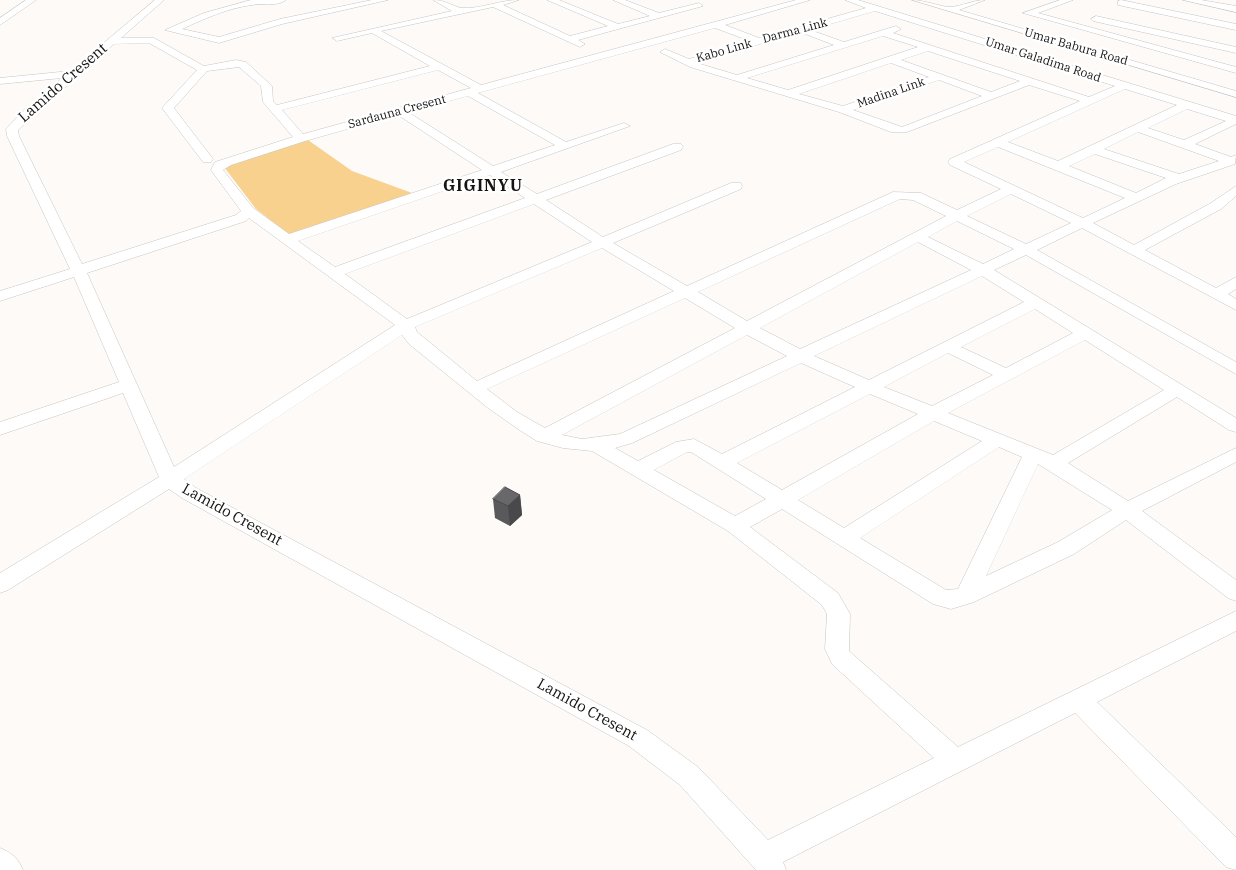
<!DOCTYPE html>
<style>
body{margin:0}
canvas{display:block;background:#fdfaf7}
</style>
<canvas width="1236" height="870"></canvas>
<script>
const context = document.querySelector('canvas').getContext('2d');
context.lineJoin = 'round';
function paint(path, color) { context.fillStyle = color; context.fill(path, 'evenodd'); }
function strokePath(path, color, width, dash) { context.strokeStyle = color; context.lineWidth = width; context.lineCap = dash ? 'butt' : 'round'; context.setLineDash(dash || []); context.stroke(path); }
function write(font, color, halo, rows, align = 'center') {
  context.font = font + ' "IBM Plex Serif",serif'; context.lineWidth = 5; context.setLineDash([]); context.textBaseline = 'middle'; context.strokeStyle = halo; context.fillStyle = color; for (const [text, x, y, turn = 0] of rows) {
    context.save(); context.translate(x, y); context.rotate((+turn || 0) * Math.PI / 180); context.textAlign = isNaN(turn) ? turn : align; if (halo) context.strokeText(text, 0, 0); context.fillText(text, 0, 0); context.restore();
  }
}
paint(new Path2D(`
 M 308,140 L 352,171 L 412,193 L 291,236 L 256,209 L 224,167 Z`), '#f8d18f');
const minor = new Path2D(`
 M 26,0 L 36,0 L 0,25 L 0,18 Z
 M 155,0 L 164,0 L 121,38 L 154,38 L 204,66 L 236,60 L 246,62 L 272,86 L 273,101 L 277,105 L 430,66 L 372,33 L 337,41 L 332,38 L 452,11 L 433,0 C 447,0 455,8 463,8 C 480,9 500,0 519,0 L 503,5 L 570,36 L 608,26 L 547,0 L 559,0 L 618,24 L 650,16 L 613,0 L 625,0 L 659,13 L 699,3 L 703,6 L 578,40 L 585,44 L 580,47 L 493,7 L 381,31 L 481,85 L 796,0 L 810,0 L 725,25 L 759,38 L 866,8 L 845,0 L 858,0 L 1236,116 L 1236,124 L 1195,144 L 1231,157 L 1236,155 L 1235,164 L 1176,184 L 1093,223 L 1134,245 L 1211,203 L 1236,186 L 1236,196 L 1221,209 L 1145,250 L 1216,288 L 1236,277 L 1236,289 L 1228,294 L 1236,299 L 1236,310 L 1082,228 L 1037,250 L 1236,362 L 1236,374 L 1026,255 L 994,270 L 1236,418 L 1236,432 L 1229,430 L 1177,397 L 1068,463 L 1128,501 L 1236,448 L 1236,462 L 1142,511 L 1236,580 L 1236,601 L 1228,598 L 1126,520 L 1074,554 L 974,602 L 951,609 L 933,604 L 782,509 L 750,527 L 838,593 L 850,614 L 849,651 L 958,747 L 1236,611 L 1236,631 L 1097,702 L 1236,837 L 1236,870 L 1226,867 L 1075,713 L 783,862 L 786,870 L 756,870 L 680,785 L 629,746 L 182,498 L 169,489 L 8,590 L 0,593 L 0,573 L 159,477 L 123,393 L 0,435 L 0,422 L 119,382 L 74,277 L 0,301 L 0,291 L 70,269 L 7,136 L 6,129 L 20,114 L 62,78 L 0,84 L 0,78 L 70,71 ZM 875,11 L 1115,86 L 1089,97 L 893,33 L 901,29 L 896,26 L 844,42 L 810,30 ZM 715,28 L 750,41 L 689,59 L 665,49 L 660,52 L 690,67 L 839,112 L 891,132 L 907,132 L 1029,85 L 1080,101 L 950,159 L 948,162 L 950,165 L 1001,189 L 957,210 L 921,193 L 893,192 L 687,286 L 613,243 L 741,189 L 742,186 L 741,183 L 731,183 L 603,237 L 546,200 L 681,150 L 683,147 L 681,144 L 673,144 L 537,194 L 501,172 L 630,126 L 624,123 L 566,142 L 478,93 ZM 800,32 L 834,45 L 737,75 L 697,63 ZM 883,36 L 918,47 L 788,90 L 747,78 ZM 149,43 L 197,70 L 162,108 L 203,162 L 211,162 L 213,159 L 174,108 L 207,71 L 239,67 L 261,86 L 263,102 L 293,137 L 215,162 L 211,170 L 241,211 L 236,215 L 82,264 L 19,136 L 18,130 L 114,44 ZM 928,51 L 1020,81 L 991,92 L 901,60 ZM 891,63 L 929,77 L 843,106 L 799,94 ZM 438,70 L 471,88 L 303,134 L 282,110 ZM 939,80 L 982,96 L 902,127 L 853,110 ZM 1125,89 L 1177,105 L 1058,161 L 1008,142 ZM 468,96 L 555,145 L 493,166 L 408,112 ZM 1187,109 L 1226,121 L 1184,140 L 1148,128 ZM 398,115 L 482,170 L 289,234 L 253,208 L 223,170 L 231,165 L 305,141 ZM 1138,132 L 1219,161 L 1179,174 L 1104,149 ZM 998,147 L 1125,198 L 1083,218 L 964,162 ZM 1095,154 L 1166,178 L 1136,193 L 1069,166 ZM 490,175 L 525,198 L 335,267 L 298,241 ZM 1011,194 L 1071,223 L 1026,244 L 967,216 ZM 900,199 L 913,200 L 946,216 L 747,321 L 698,292 ZM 534,204 L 592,242 L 407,319 L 345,274 ZM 249,218 L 395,325 L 174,467 L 87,273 L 246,221 ZM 957,221 L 1014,249 L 983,264 L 928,237 ZM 918,242 L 971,270 L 800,349 L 760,328 ZM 602,248 L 674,291 L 477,381 L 417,332 L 415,327 ZM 982,276 L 1024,302 L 869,380 L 814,356 ZM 685,298 L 735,328 L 545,428 L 517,412 L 487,389 ZM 1035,309 L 1073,333 L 1006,368 L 961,347 ZM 402,335 L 409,344 L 488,408 L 521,431 L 537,441 L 563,448 L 592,451 L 728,531 L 822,605 L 827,614 L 825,649 L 832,664 L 934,758 L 768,840 L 698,767 L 647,730 L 196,488 L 184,479 ZM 747,335 L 787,356 L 620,434 L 582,439 L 562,435 ZM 1085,340 L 1164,390 L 1053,455 L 948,413 ZM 948,353 L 993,375 L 932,406 L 884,387 ZM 801,363 L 855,387 L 722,454 L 694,439 L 676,442 L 638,461 L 615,448 L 632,443 ZM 870,394 L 918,414 L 782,490 L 737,463 ZM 934,421 L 982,441 L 844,528 L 798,500 ZM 999,447 L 1022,457 L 958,589 L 946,590 L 860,538 ZM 687,452 L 691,452 L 766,499 L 735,516 L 654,470 ZM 1038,464 L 1112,510 L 1058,542 L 986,576 Z
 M 251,0 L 286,0 C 277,7 263,3 252,5 C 228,8 204,19 182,29 L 219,37 L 280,19 L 372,0 L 388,0 L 282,24 L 219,43 L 165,30 L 204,13 Z
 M 912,0 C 924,0 942,7 950,7 C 963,6 973,0 985,0 L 959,10 L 1236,91 L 1236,97 Z
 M 1060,0 L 1073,0 L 1038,13 L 1236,67 L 1236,73 L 1023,13 Z
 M 1121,0 L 1236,24 L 1236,30 L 1118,5 L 1118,1 Z
 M 1183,0 L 1201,0 L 1236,6 L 1236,12 Z
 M 1096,16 L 1236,47 L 1236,53 L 1093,21 L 1091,19 Z
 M 0,848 C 12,853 18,858 23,870 L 0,870 Z`);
strokePath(minor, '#c7c5c2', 1);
paint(minor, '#fff');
paint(new Path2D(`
 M 520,495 L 522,515 L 510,526 L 495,518 L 493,499 Z`), '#59595c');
paint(new Path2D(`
 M 520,495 L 522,515 L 510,526 L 508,506 Z`), '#49494b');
const building = new Path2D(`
 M 505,487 L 520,495 L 508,506 L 493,499 Z`);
paint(building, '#68686b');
strokePath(building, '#49494b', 1);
write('12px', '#151413', '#fff', [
 ["Darma Link",795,31,-15],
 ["Umar Babura Road",1076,47,16],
 ["Kabo Link",724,51,-16],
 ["Umar Galadima Road",1043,60,18],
 ["Madina Link",891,93,-19],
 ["Sardauna Cresent",397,112,-15]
]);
write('15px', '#151413', '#fff', [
 ["Lamido Cresent",63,83,-41],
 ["Lamido Cresent",232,515,29],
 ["Lamido Cresent",587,710,29]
]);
context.letterSpacing = '1px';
write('bold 16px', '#151413', '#fff', [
 ["GIGINYU",483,186]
]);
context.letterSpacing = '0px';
</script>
